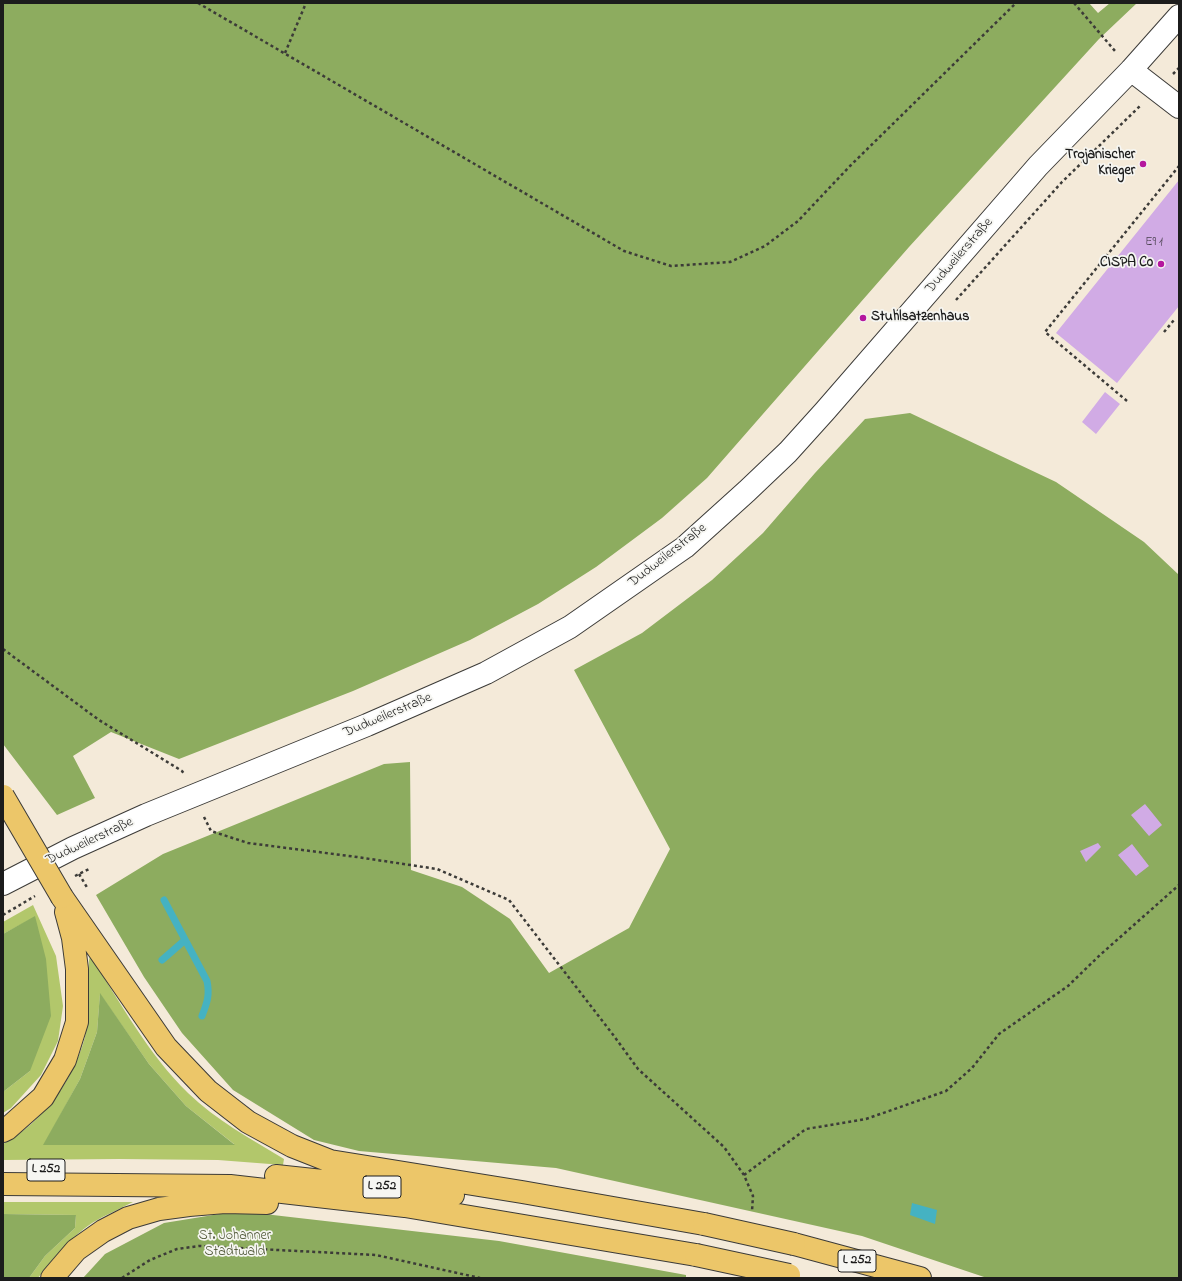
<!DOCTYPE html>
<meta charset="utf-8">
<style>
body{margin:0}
#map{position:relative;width:1182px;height:1281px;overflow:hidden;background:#f4ead9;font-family:"Indie Flower",sans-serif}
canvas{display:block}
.frame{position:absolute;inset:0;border:4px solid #1c1c1c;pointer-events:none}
</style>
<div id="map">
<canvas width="1182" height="1281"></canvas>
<div class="frame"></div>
</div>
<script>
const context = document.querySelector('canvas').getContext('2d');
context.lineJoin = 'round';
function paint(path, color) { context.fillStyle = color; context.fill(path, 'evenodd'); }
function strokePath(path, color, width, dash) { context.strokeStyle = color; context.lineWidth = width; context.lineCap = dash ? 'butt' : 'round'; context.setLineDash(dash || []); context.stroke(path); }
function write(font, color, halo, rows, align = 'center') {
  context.font = font + ' "Indie Flower",sans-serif'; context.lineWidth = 3.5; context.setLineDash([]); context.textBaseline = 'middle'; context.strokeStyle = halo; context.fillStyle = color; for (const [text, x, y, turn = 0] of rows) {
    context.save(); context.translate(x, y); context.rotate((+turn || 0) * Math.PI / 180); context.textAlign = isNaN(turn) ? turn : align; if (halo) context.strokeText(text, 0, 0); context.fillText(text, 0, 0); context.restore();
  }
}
paint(new Path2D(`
 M 33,905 L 56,956 L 63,1006 L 58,1041 L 41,1075 L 11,1108 L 3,1113 L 3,1092 L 30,1071 L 35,917 L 3,934 L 3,922 Z
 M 90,956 C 121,1003 148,1054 188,1093 C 216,1120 251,1139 284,1159 L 283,1165 L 218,1160 L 119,1159 L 3,1160 L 3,1144 C 43,1122 73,1081 85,1037 C 86,1031 86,1025 86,1019 C 88,999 88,980 89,960 ZM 100,994 L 149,1064 L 186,1106 L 234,1144 L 44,1145 L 80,1079 L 97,1032 Z
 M 3,1202 L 133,1202 C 120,1209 105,1215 92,1223 C 70,1238 54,1257 38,1278 L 29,1278 L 45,1256 L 75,1228 L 76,1215 L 3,1214 Z`), '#b2c76b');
paint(new Path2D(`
 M 3,3 L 1089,3 L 1098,13 L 1110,3 L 1137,3 L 1099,39 L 909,247 L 707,478 L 662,518 L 596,567 L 538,604 L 470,640 L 353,691 L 179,759 L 111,732 L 73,756 L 95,798 L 57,815 L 3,744 Z
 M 910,413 L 1056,482 L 1144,542 L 1179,575 L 1179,1278 L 987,1278 L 862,1236 L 556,1168 L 359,1151 L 314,1140 L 233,1090 L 182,1033 L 144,977 L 96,895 L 163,854 L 384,764 L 410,762 L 411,870 L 462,887 L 510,919 L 549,973 L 629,928 L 670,849 L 574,670 L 642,633 L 712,580 L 763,533 L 815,473 L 865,419 Z
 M 35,916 L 46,959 L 51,1016 L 30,1071 L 3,1092 L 3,934 Z
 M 100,993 L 149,1064 L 186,1106 L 235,1145 L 43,1145 L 80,1079 L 97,1032 Z
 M 238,1211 L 499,1241 L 686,1275 L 686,1278 L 83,1278 L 105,1254 L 164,1223 Z
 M 3,1214 L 76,1215 L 75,1228 L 45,1256 L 29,1278 L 3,1278 Z`), '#8dac5f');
paint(new Path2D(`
 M 912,1203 L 937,1210 L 935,1224 L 910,1215 Z`), '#45b2c2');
strokePath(new Path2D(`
 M 164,900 L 207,981 C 210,995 207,1003 202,1016
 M 162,960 L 185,940`), '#45b2c2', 7);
paint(new Path2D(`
 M 1179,180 L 1179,306 L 1117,383 L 1056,333 Z
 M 1105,392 L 1120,404 L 1096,434 L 1082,422 Z
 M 1145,804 L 1162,825 L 1149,836 L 1131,815 Z
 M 1098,843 L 1101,847 L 1086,862 L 1080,851 Z
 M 1132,844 L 1149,866 L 1136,876 L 1118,855 Z`), '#d1abe5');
const tertiary = new Path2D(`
 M 1131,70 L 1179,107
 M 3,884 L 73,848 L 146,815 L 367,725 L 486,673 L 570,627 L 685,547 L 747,491 L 788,452 L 825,411 L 1038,166 L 1131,70 L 1179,16`);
const trunk = new Path2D(`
 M 62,897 L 166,1047 L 208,1091 L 248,1122 L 292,1146 L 330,1161 L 522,1192 L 704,1224
 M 3,1131 L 7,1129 L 43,1097 L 65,1060 L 77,1022 L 77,969 L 73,938 L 66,912
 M 276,1176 L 453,1195
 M 3,1184 L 230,1186 L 405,1206 L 696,1255
 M 794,1244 L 920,1278
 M 52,1278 L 76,1250 L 103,1231 L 128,1218 L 159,1209 L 189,1205 L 225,1202 L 267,1203`);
strokePath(tertiary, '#3c3b38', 24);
strokePath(trunk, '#3c3b38', 24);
strokePath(new Path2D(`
 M 198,3 L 624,251 L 671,266 L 730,262 L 765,246 L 798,221 L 850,166 L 1016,3
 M 1074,3 L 1115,51
 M 285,53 L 306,3
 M 1173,74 L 1179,68
 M 956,300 L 1062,182 L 1140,106
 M 1164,332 L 1174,320
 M 1127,401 L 1045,332 L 1179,166
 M 3,649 L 99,720 L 182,771 L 184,774
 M 204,817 L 211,831 L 248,843 L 357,857 L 437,869 L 509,900 L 614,1036 L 638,1069 L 724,1147 L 744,1175 L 753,1196 L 752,1211
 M 79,874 L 88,889
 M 75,876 L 89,869
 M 3,915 L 35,896
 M 744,1175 L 806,1129 L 866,1119 L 946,1091 L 972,1068 L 999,1034 L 1068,986 L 1100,955 L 1179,885
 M 122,1278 L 150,1260 L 177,1249 L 199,1246 L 376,1255 L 480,1278`), '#3c3b38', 2.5, [3, 3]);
strokePath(tertiary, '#fff', 22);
strokePath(trunk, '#ecc669', 22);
const trunkBridge = new Path2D(`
 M 3,796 L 62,897
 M 704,1224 L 794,1244
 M 696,1255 L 789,1275`);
strokePath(trunkBridge, '#3c3b38', 24, []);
strokePath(trunkBridge, '#ecc669', 22);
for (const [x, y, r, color] of [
 [1143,164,4,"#b5179e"],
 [1161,264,4,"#b5179e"],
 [863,318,4,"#b5179e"]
]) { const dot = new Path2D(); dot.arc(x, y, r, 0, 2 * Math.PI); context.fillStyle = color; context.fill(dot); strokePath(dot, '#f6f6f2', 1.5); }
write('12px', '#49404e', null, [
 ["E9 1",1154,243]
]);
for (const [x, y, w] of [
 [46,1170,38],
 [382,1187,38],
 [857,1261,38]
]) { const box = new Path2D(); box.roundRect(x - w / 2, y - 11, w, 22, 3); context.fillStyle = '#f6f6f2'; context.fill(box); strokePath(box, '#1c1c1c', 1); }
write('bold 13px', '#1c1c1c', null, [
 ["L 252",46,1170],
 ["L 252",382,1187],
 ["L 252",857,1261]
]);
write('bold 14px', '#1c1c1c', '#f6f6f2', [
 ["Trojanischer",1135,156],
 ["Krieger",1135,172],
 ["CISPA C0",1153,264],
 ["Stuhlsatzenhaus",871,318,"left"]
], 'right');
write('14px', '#1c1c1c', '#f6f6f2', [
 ["Dudweilerstraße",960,256,-49],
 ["Dudweilerstraße",668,556,-38],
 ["Dudweilerstraße",388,716,-23],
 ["Dudweilerstraße",90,842,-25]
]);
write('14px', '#505838', '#f6f6f2', [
 ["St. Johanner",235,1237],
 ["Stadtwald",235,1253]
]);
</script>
